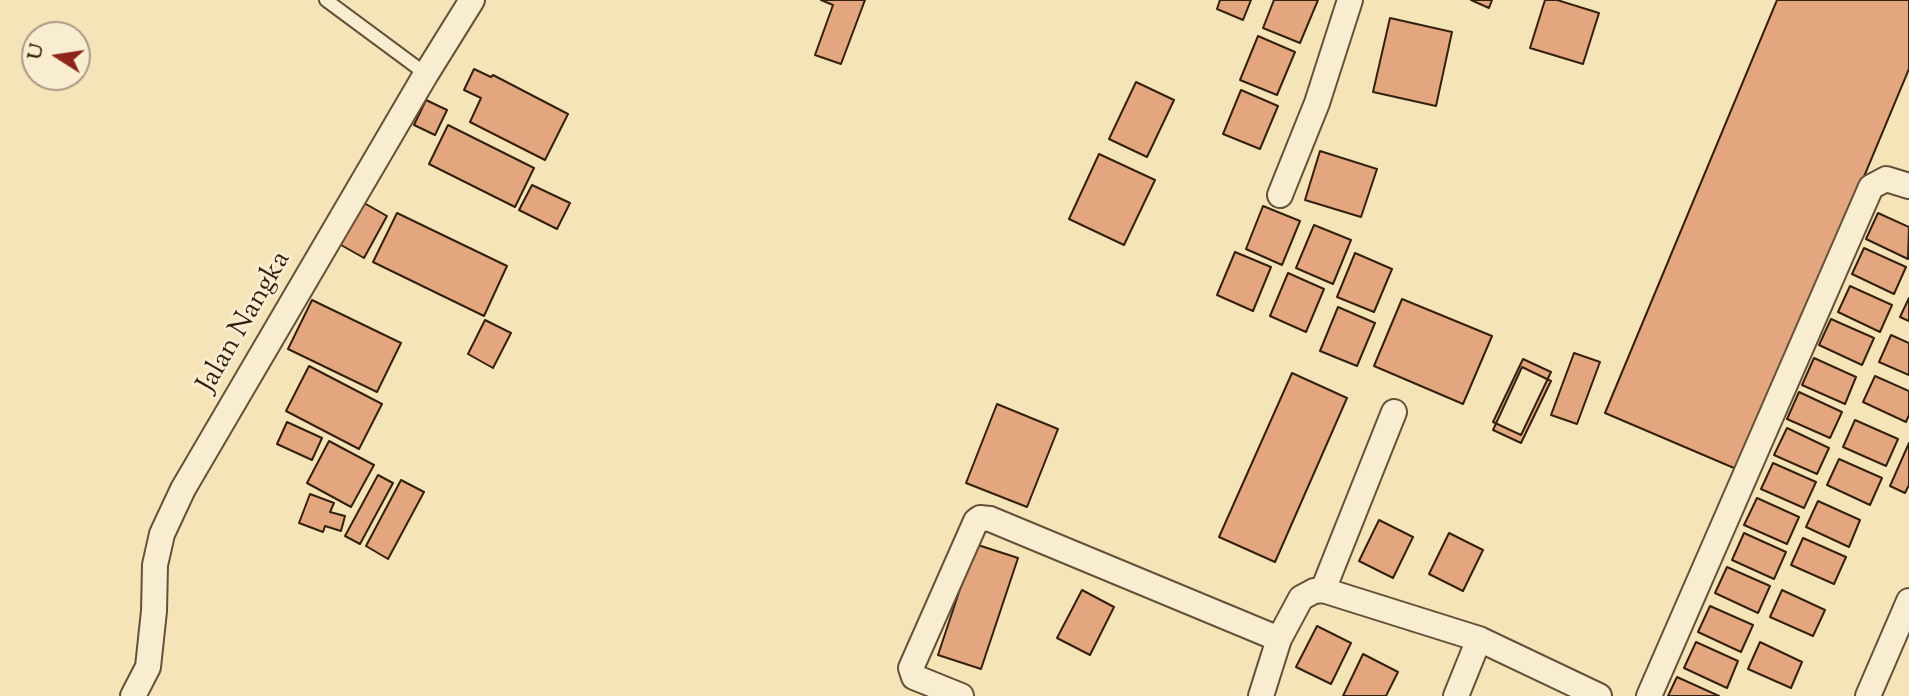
<!DOCTYPE html>
<style>
body{margin:0}
#map{position:relative;width:1909px;height:696px;overflow:hidden;background:#f5e4b8;font-family:"Sorts Mill Goudy",serif}
canvas{display:block}
.north{position:absolute;left:21px;top:21px;width:70px;height:70px;box-sizing:border-box;background:#f8edd1;border:2px solid #aa9b83;border-radius:50%;rotate:282deg;font-size:19px;font-weight:700;line-height:28px;text-align:center;color:#34200e}
.north::after{content:'';display:block;margin:auto;width:24px;height:32px;background:#8f2418;clip-path:polygon(50% 0,100% 100%,50% 72%,0 100%)}
</style>
<div id="map">
<canvas width="1909" height="696"></canvas>
<div class="north">U</div>
</div>
<script>
const context = document.querySelector('canvas').getContext('2d');
context.lineJoin = 'round';
function paint(path, color) { context.fillStyle = color; context.fill(path, 'evenodd'); }
function strokePath(path, color, width, dash) { context.strokeStyle = color; context.lineWidth = width; context.lineCap = dash ? 'butt' : 'round'; context.setLineDash(dash || []); context.stroke(path); }
function write(font, color, halo, rows, align = 'center') {
  context.font = font + ' "Sorts Mill Goudy",serif'; context.lineWidth = 6; context.setLineDash([]); context.textBaseline = 'middle'; context.strokeStyle = halo; context.fillStyle = color; for (const [text, x, y, turn = 0] of rows) {
    context.save(); context.translate(x, y); context.rotate((+turn || 0) * Math.PI / 180); context.textAlign = isNaN(turn) ? turn : align; if (halo) context.strokeText(text, 0, 0); context.fillText(text, 0, 0); context.restore();
  }
}
const building = new Path2D(`
 M 821,0 L 865,0 L 841,64 L 815,55 L 833,5 Z
 M 1220,0 L 1251,0 L 1243,20 L 1217,9 Z
 M 1274,0 L 1318,0 L 1300,43 L 1263,28 Z
 M 1471,0 L 1492,0 L 1489,8 Z
 M 1545,0 L 1557,0 L 1599,13 L 1583,64 L 1530,48 Z
 M 1777,0 L 1909,0 L 1909,69 L 1741,471 L 1605,413 Z
 M 1390,18 L 1452,32 L 1436,106 L 1373,92 Z
 M 1258,36 L 1295,52 L 1277,95 L 1240,80 Z
 M 474,69 L 491,77 L 493,75 L 568,114 L 545,160 L 470,122 L 481,98 L 464,90 Z
 M 1136,82 L 1174,100 L 1147,157 L 1109,139 Z
 M 1241,90 L 1278,106 L 1260,149 L 1223,134 Z
 M 426,100 L 447,110 L 435,135 L 414,125 Z
 M 448,125 L 534,168 L 515,207 L 429,164 Z
 M 1320,151 L 1377,169 L 1361,217 L 1305,200 Z
 M 1099,154 L 1155,180 L 1124,245 L 1069,219 Z
 M 532,185 L 570,203 L 557,229 L 519,210 Z
 M 357,199 L 387,216 L 364,258 L 334,241 Z
 M 1263,206 L 1300,221 L 1282,265 L 1246,249 Z
 M 397,213 L 507,266 L 484,316 L 373,262 Z
 M 1878,213 L 1909,227 L 1908,259 L 1866,239 Z
 M 1314,225 L 1351,240 L 1333,284 L 1296,268 Z
 M 1864,248 L 1906,267 L 1894,294 L 1852,274 Z
 M 1235,252 L 1271,267 L 1253,311 L 1217,295 Z
 M 1355,253 L 1392,269 L 1374,312 L 1337,297 Z
 M 1288,273 L 1324,289 L 1306,332 L 1270,316 Z
 M 1850,286 L 1892,305 L 1880,332 L 1838,312 Z
 M 1909,298 L 1909,321 L 1900,317 Z
 M 1402,299 L 1492,336 L 1463,404 L 1374,366 Z
 M 312,300 L 401,343 L 377,392 L 288,349 Z
 M 1338,307 L 1375,323 L 1357,366 L 1320,351 Z
 M 1831,319 L 1874,338 L 1862,365 L 1819,345 Z
 M 485,320 L 511,333 L 493,368 L 468,354 Z
 M 1891,335 L 1909,343 L 1909,375 L 1879,362 Z
 M 1574,353 L 1600,362 L 1577,424 L 1551,415 Z
 M 1814,358 L 1856,377 L 1845,404 L 1802,385 Z
 M 1523,359 L 1551,372 L 1521,435 L 1493,422 Z
 M 309,366 L 382,404 L 359,449 L 286,411 Z
 M 1522,367 L 1551,381 L 1521,443 L 1493,430 Z
 M 1292,373 L 1347,398 L 1275,562 L 1219,537 Z
 M 1875,376 L 1909,391 L 1909,415 L 1906,422 L 1863,402 Z
 M 1799,392 L 1842,412 L 1830,438 L 1787,419 Z
 M 997,404 L 1058,429 L 1027,507 L 966,483 Z
 M 1855,420 L 1898,439 L 1886,466 L 1843,447 Z
 M 287,422 L 322,438 L 312,460 L 277,444 Z
 M 1787,428 L 1829,448 L 1817,474 L 1774,455 Z
 M 329,441 L 374,465 L 351,507 L 307,483 Z
 M 1909,443 L 1909,485 L 1905,493 L 1890,486 Z
 M 1839,459 L 1882,478 L 1870,505 L 1827,485 Z
 M 1773,463 L 1816,482 L 1804,508 L 1761,489 Z
 M 378,475 L 393,483 L 360,544 L 345,536 Z
 M 401,480 L 424,492 L 388,559 L 366,546 Z
 M 310,494 L 334,503 L 330,512 L 345,516 L 341,531 L 325,526 L 323,532 L 299,523 Z
 M 1757,498 L 1799,517 L 1787,544 L 1744,525 Z
 M 1818,501 L 1860,520 L 1849,547 L 1806,527 Z
 M 1379,520 L 1413,537 L 1393,578 L 1359,561 Z
 M 1449,533 L 1483,550 L 1463,591 L 1429,574 Z
 M 1744,533 L 1786,552 L 1774,579 L 1732,560 Z
 M 1803,538 L 1846,557 L 1834,584 L 1791,565 Z
 M 975,544 L 1018,558 L 981,669 L 938,655 Z
 M 1727,567 L 1770,586 L 1758,613 L 1715,593 Z
 M 1082,590 L 1114,607 L 1090,655 L 1057,638 Z
 M 1782,590 L 1825,610 L 1813,636 L 1770,617 Z
 M 1710,606 L 1753,625 L 1741,652 L 1698,632 Z
 M 1317,626 L 1351,643 L 1331,684 L 1296,667 Z
 M 1696,642 L 1738,661 L 1727,688 L 1684,668 Z
 M 1760,642 L 1802,662 L 1791,688 L 1748,669 Z
 M 1363,654 L 1398,672 L 1386,696 L 1343,696 Z
 M 1677,677 L 1719,696 L 1668,696 Z`);
paint(building, '#e3a67e');
strokePath(building, '#34200e', 2);
const service = new Path2D(`
 M 326,0 L 426,74`);
const minor = new Path2D(`
 M 1280,195 L 1317,103 L 1350,0
 M 1323,590 L 1394,412
 M 133,696 L 148,667 L 154,611 L 155,565 L 162,534 L 183,489 L 426,74 L 472,0
 M 961,696 L 914,677 L 911,668 L 976,521 L 980,518 L 990,519 L 1279,639
 M 1261,696 L 1279,639 L 1301,598 L 1314,591 L 1323,590 L 1479,639 L 1599,696
 M 1456,696 L 1479,639
 M 1649,696 L 1871,187 L 1886,179 L 1909,186
 M 1868,696 L 1909,601`);
strokePath(service, '#645138', 16);
strokePath(minor, '#645138', 28);
strokePath(service, '#f8edd1', 12);
strokePath(minor, '#f8edd1', 24);
write('28px', '#34200e', '#f8edd1', [
 ["Jalan Nangka",246,323,-60]
]);
</script>
